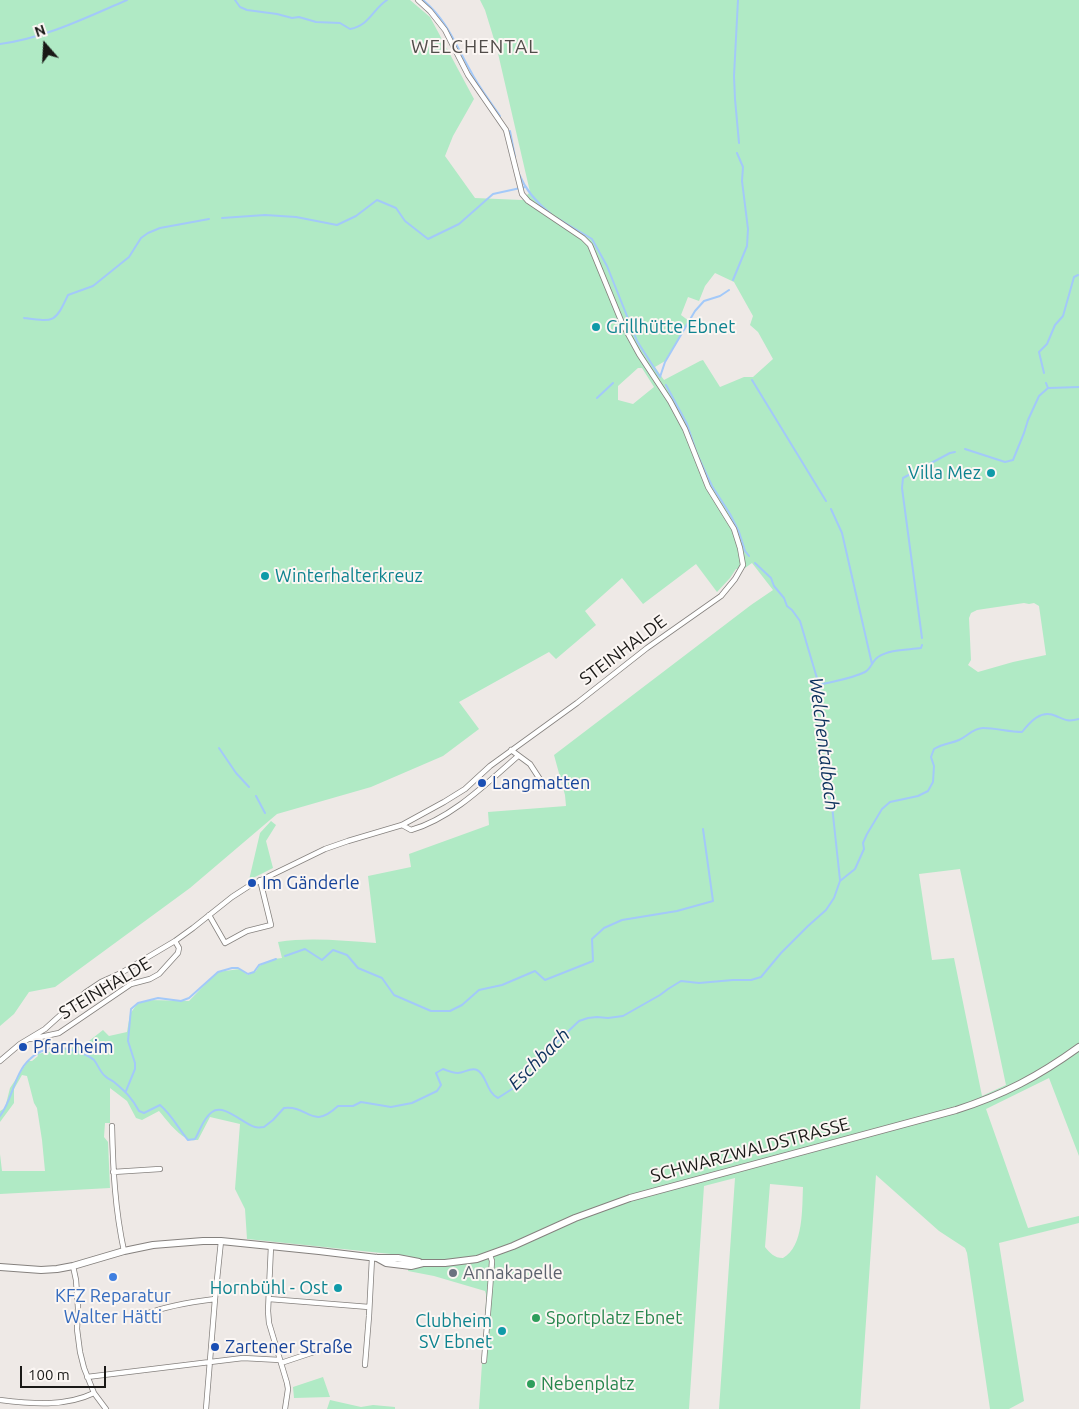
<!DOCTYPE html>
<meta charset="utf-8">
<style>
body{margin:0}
#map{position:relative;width:1079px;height:1409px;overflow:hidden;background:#eee9e6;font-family:Ubuntu,sans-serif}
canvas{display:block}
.north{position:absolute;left:20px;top:20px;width:50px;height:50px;-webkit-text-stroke:4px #fbf6f3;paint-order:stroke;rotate:341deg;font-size:14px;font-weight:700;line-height:20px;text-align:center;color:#1a1917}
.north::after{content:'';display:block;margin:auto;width:18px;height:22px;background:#1a1917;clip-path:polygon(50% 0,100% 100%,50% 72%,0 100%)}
.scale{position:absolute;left:20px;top:1366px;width:86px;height:22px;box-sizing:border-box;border:2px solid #1a1917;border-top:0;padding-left:6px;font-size:15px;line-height:18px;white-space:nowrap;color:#1a1917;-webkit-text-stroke:4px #fbf6f3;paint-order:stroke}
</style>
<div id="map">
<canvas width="1079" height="1409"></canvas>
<div class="north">N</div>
<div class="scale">100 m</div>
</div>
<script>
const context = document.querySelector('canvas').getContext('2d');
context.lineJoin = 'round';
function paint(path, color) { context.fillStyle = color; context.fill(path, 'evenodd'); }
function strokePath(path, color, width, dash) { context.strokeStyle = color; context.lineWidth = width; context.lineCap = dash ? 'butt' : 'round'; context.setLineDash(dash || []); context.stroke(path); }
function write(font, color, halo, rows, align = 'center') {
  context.font = font + ' Ubuntu,sans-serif'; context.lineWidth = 4; context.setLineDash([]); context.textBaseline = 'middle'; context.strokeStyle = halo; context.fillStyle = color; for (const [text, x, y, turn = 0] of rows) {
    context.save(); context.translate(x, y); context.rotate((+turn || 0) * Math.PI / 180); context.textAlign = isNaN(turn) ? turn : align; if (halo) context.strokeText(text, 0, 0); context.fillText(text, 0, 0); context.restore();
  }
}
paint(new Path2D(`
 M 0,0 L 410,0 L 430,17 L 474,99 L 453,136 L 445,156 L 475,198 L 522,200 L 530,192 L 497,49 L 485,10 L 480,0 L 1079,0 L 1079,1156 L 1049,1078 L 986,1109 L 1028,1228 L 1079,1216 L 1079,1223 L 999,1243 L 1024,1401 L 1009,1409 L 990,1409 L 967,1253 L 965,1248 L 939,1231 L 876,1175 L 860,1409 L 719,1409 L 735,1178 L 704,1186 L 689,1409 L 479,1409 L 486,1302 L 486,1294 L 485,1291 L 434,1276 L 408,1271 L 410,1256 L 247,1239 L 245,1209 L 235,1189 L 240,1124 L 210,1117 L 198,1140 C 194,1140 190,1141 186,1138 C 176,1133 166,1119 159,1111 L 142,1120 L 136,1118 L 127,1101 L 110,1088 L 110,1123 L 105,1123 L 104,1137 L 108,1142 L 110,1188 L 0,1194 L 0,1154 L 2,1171 L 45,1171 L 42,1140 L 37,1108 L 34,1103 L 27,1076 L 22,1075 L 14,1089 L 14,1103 L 0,1122 L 0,1111 L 5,1108 L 10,1088 L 28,1061 L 32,1061 L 38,1056 L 37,1054 L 84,1045 L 103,1030 L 109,1036 L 127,1032 L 130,1014 L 137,1004 L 149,1000 L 189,1001 L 217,972 L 240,969 L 248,975 L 256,971 L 259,966 L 274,959 L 282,958 L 278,942 C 311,937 343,941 376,943 L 368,876 L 411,867 L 409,854 L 489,825 L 488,812 L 566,806 L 565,795 L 554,755 L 751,605 L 773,590 L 752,563 L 745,568 L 736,569 L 730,578 L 717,592 L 696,564 L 643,604 L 622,578 L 585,611 L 596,625 L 556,659 L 549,652 L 459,702 L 479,729 L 443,756 L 371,787 L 277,814 L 190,888 L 55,987 L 29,992 L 14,1014 L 0,1026 ZM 715,273 L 734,282 L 753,316 L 750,325 L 758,332 L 773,359 L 753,377 L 744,377 L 720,387 L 703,360 L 700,361 L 664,380 L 655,367 L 665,361 L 689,321 L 681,315 L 688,297 L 699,301 L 705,286 ZM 638,368 L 642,368 L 654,387 L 633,404 L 618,400 L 618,386 ZM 1024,603 L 1029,604 L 1034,603 L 1039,606 L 1046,655 L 1013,662 L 978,672 L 968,665 L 971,660 L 969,618 L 971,613 L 977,610 ZM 960,869 L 1006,1085 L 982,1096 L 954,958 L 932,960 L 919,874 ZM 770,1184 L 803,1187 C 802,1207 804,1247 783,1258 C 774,1258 770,1253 765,1247 Z
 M 271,821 L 276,825 L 266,841 L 273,868 L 249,880 L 260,833 Z
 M 323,1377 L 330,1397 L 294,1398 L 293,1387 Z
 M 330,1400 L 361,1407 L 373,1405 L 395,1407 L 395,1409 L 327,1409 Z`), '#b0eac5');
strokePath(new Path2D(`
 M 235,0 L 240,7 L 247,10 L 277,14 L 292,18 L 299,17 L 316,22 L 340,23 L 350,29 C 370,25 372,10 387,0
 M 423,0 C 447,20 455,44 470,70 C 478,86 490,101 500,116
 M 738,0 L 734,76 L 735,99 L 739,143
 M 0,44 C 45,38 85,18 127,0
 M 510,131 L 515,157
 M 519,174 C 526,191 537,203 551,214
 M 222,218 L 265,215 L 296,217 L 337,225 L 356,216 L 377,200 L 396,208 L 405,221 L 428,239 L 459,224 L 493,194 L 525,187
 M 557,218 L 592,239 L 607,266 L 637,341 L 660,377
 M 733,280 L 747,246 L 748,229 L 742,181 L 743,167 L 737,153
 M 24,318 C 54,322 55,323 68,295 L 93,286 L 129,257 L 141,238 L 148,233 L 160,228 L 209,219
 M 1044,373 L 1039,352 L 1047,344 L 1055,325 L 1063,316 L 1074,277 L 1078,275
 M 660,377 L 665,362 L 695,311 L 704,301 L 720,296 L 729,290
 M 752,380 L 826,501
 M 666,385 L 687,424 L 697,454 L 712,486 L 730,514 L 739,532 L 745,551 L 749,556
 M 1049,388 L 1079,387
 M 597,398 L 613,383
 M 965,449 L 1005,462 L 1013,460 L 1024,433 L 1028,420 L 1039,396 L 1048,388 L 1046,383
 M 831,509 L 842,533 L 872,664
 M 755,563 L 771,578 L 774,586 L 784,598 L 787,606 L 792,610 L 800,621 L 819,685 L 840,880
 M 922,638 L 902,488 L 903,478 L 950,453 L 955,452
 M 819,685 C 834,681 851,679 865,672 C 871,669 872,661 878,657 C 890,649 907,650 921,648 L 922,645
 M 219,748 L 236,773 L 249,787
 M 256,796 L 265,813
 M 285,956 L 305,949 L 322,960 L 333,950 L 347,955 L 358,968 L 382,978 L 394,995 L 431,1011 L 450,1011 L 462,1005 L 479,990 L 502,985 L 535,971 L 545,980 L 593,961 L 592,939 L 604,928 L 622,920 L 677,911 L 713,901 L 703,829
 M 126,1091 L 135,1069 L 135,1063 L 128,1041 L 131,1009 L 138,1003 L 158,998 L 181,1001 L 189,998 L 218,972 L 232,968 L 238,968 L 248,974 L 254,972 L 259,965 L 276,959
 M 0,1116 C 13,1099 14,1073 30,1059 C 36,1053 46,1048 54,1048 C 65,1047 86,1053 94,1060 C 98,1065 100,1072 105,1076 C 108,1079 111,1080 114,1082 C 126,1092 132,1098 139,1111 L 144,1113 L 160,1105 C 172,1115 178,1128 188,1140 L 195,1139 C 200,1131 203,1118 212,1112 C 224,1103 243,1124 255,1127 C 258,1128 261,1127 264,1127 L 273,1120 L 284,1108 C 309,1105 311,1131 338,1106 L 353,1106 L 361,1102 L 391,1107 L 412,1103 L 437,1091 L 441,1085 L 436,1073 L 443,1069 C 448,1071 453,1073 458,1073 C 464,1073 471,1067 477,1070 C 487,1075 486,1092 498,1098 L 512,1089 L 528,1066 L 559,1040 L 579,1021 L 588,1018 L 597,1017 L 608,1018 L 623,1016 L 660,995 L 668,989 L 681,981 L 699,983 L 733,980 L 751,980 L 761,977 L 781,953 L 808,926 L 826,910 L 834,898 L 840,881 L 855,869 L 864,849 L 863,843 L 867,834 L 882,809 L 890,802 L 918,796 L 928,791 L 933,782 L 934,766 L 931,757 L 934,749 C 944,743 950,744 959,740 C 968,736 973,728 983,728 C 996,728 1009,732 1022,732 C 1030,722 1041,709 1056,716 C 1065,720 1068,722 1079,719`), '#a3c9f9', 2);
const minor = new Path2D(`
 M 511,750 L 530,764 L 543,784
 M 402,825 L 411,830 C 451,819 487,783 518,756
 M 209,915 L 225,943 L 247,931 L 271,925 L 260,880
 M 31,1039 L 59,1033 L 131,984 L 150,979 L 159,974 L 178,953 L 179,948 L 175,941
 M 0,1061 L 20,1044 L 45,1029 L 86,992 L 101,982 L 121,973 L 175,941 L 193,928 L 232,897 L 249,886 L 325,849 L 348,841 L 402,825 L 444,802 L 465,789 L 490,766 L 577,703 L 647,648 L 721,596 L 735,579 L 743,565 L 740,548 L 734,529 L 708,487 L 685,429 L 670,401 L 639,354 L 622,323 L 590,245 L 583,238 L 528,201 L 522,194 L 506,130 L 468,75 L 445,30 L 430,11 L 418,0
 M 112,1126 C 113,1170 115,1209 124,1251
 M 113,1172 L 160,1169
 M 271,1246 L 268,1311 L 269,1323 L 287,1383 L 288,1389 L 285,1409
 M 73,1266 L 76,1280 L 78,1308 L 77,1329 L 80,1352 L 84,1368 L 94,1393 L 106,1409
 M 269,1299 L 369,1307
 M 143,1315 C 166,1306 190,1302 215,1299
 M 484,1361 L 490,1289 L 492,1261 L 490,1255
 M 281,1363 L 314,1352
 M 365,1365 L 369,1316 L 372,1258
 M 87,1377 L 243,1358 L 280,1360
 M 0,1400 C 32,1404 65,1407 94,1393
 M 206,1409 L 215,1299 L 221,1241`);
const secondary = new Path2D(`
 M 377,1258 L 386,1263 L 411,1266 L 423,1263 L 445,1263 L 477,1259 L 513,1246 L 575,1218 L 630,1198 L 956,1110 C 1003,1095 1039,1076 1079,1047
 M 0,1267 L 41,1270 L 57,1269 L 73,1266 L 124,1251 L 153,1245 L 203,1241 L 221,1241 L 319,1251 L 377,1258 L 398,1258 L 419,1262`);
strokePath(minor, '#85817e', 6);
strokePath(secondary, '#85817e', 8);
strokePath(minor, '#fff', 4.5);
strokePath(secondary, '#fff', 6);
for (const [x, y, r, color] of [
 [596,327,5,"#0f9aa8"],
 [991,473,5,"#0f9aa8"],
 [265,576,5,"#0f9aa8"],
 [482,783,5,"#1a4fb4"],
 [252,883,5,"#1a4fb4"],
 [23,1047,5,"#1a4fb4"],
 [453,1273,5,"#6b7280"],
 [113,1277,5,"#3f7fe0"],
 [338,1288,5,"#0f9aa8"],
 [536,1318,5,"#2e9e5b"],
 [502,1331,5,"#0f9aa8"],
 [215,1347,5,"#1a4fb4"],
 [531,1384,5,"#2e9e5b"]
]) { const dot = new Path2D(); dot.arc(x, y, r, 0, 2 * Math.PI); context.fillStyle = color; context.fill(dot); strokePath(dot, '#fbf6f3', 2); }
write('18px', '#0d838f', '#fbf6f3', [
 ["Grillhütte Ebnet",606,327,"left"],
 ["Villa Mez",981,473],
 ["Winterhalterkreuz",275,576,"left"],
 ["Hornbühl - Ost",328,1288],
 ["Clubheim",492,1321],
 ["SV Ebnet",492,1342]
], 'right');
write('18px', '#1a1917', '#fbf6f3', [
 ["STEINHALDE",623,650,-37],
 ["STEINHALDE",105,988,-31],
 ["SCHWARZWALDSTRASSE",750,1150,-15]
]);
write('18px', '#164399', '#fbf6f3', [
 ["Langmatten",492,783],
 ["Im Gänderle",262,883],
 ["Pfarrheim",33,1047],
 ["Zartener Straße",225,1347]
], 'left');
write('18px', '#5b616d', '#fbf6f3', [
 ["Annakapelle",463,1273]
], 'left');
write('18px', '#366cbe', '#fbf6f3', [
 ["KFZ Reparatur",113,1296],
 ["Walter Hätti",113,1317]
]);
write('18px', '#27864d', '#fbf6f3', [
 ["Sportplatz Ebnet",546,1318],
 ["Nebenplatz",541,1384]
], 'left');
context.letterSpacing = '1px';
write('19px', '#514d4a', '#fbf6f3', [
 ["WELCHENTAL",475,47]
]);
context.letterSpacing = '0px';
write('italic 19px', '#0c315d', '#fbf6f3', [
 ["Welchentalbach",824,744,83],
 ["Eschbach",539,1059,-45]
]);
</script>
